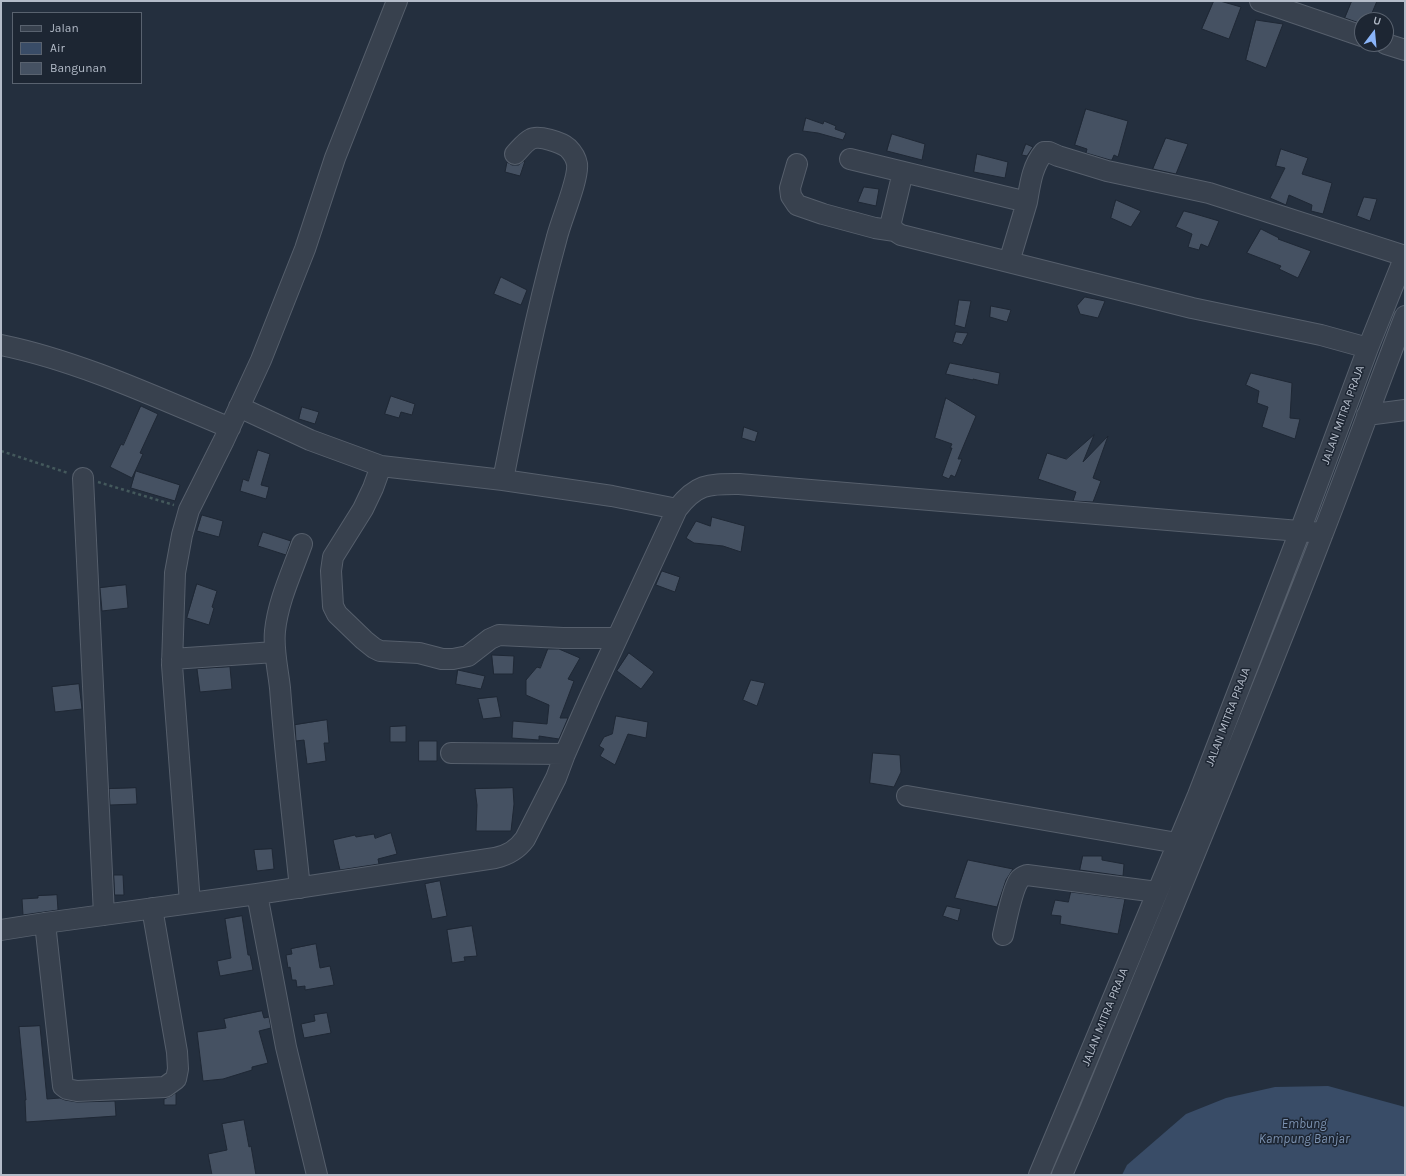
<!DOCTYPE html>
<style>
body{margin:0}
#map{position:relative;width:1406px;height:1176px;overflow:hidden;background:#242f3e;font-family:Karla,sans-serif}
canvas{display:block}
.frame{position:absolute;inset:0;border:2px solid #b4bcc9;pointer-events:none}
.legend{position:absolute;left:12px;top:12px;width:130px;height:72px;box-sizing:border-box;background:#1d2633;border:1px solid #59626f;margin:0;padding:5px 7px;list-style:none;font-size:12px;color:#b4bcc9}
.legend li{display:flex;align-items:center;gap:8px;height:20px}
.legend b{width:20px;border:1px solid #59626f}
.north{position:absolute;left:1354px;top:12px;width:40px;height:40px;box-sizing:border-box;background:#1d2633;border:1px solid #59626f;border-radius:50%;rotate:16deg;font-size:11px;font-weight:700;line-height:16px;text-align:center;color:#b4bcc9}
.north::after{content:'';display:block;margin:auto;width:14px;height:18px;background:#8ab4f8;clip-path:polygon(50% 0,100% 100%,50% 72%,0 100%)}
</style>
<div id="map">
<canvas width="1406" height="1176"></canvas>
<div class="frame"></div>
<ul class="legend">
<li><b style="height:5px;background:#38414e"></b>Jalan</li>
<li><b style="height:11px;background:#394c67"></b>Air</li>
<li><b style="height:11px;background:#455162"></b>Bangunan</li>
</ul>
<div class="north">U</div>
</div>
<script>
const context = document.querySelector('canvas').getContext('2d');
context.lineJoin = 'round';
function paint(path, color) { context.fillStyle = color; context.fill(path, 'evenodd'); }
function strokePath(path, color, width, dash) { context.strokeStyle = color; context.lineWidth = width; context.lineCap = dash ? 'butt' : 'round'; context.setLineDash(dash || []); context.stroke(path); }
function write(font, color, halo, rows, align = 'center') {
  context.font = font + ' Karla,sans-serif'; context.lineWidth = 3; context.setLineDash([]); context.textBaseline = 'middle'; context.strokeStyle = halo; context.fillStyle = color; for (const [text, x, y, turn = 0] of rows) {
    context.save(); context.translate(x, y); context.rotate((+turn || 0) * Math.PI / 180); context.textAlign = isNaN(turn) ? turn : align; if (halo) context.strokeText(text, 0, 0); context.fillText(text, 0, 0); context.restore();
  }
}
paint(new Path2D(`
 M 1328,1086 L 1405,1107 L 1405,1175 L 1122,1175 L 1127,1165 L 1186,1114 L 1226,1098 L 1275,1087 Z`), '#394c67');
const building = new Path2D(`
 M 1214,1 L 1220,1 L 1241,7 L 1229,39 L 1202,29 Z
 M 1352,1 L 1377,1 L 1369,20 L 1362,20 L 1362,24 L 1345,18 Z
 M 1256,20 L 1283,24 L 1266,68 L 1246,60 Z
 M 1086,109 L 1128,121 L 1118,157 L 1114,155 L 1112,160 L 1110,160 L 1086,153 L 1087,149 L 1075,145 Z
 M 806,118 L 823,124 L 824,121 L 836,126 L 835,129 L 846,133 L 843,140 L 818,133 L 803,131 Z
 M 892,134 L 925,144 L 922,160 L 887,151 Z
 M 1166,138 L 1188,144 L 1176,174 L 1153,169 Z
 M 1026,144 L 1033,147 L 1027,156 L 1022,155 Z
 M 1281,149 L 1308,158 L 1302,174 L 1332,183 L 1323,214 L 1311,211 L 1312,205 L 1289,195 L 1286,205 L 1270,198 L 1285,168 L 1276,166 Z
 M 977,154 L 1008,162 L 1005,178 L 974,172 Z
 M 524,161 L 525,161 L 520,176 L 505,172 L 507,162 L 512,165 L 518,165 Z
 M 864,187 L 879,189 L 876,206 L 858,202 Z
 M 1364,197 L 1377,199 L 1370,221 L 1357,216 Z
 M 1116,200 L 1141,211 L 1131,227 L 1111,218 Z
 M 1184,211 L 1192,213 L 1219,221 L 1208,247 L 1201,244 L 1199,250 L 1188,247 L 1192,234 L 1176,227 Z
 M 1261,229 L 1279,238 L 1278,239 L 1311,251 L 1298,278 L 1279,269 L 1281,266 L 1247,253 Z
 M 501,277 L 527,290 L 521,305 L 494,294 Z
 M 1085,297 L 1105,301 L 1098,318 L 1080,314 L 1077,306 Z
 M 959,300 L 971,301 L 965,328 L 955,325 Z
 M 991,306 L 1011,310 L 1007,322 L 990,317 Z
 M 956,332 L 968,333 L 962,345 L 953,342 Z
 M 950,363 L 1000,373 L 998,385 L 973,379 L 973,380 L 946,374 Z
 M 1251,373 L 1292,383 L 1290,418 L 1300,419 L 1295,439 L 1262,427 L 1268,407 L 1257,403 L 1259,391 L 1246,385 Z
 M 391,396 L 415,404 L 412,415 L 401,412 L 399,418 L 385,414 Z
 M 946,398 L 976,416 L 958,459 L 962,459 L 955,477 L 951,475 L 949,479 L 942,476 L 952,448 L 950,448 L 952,444 L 935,438 Z
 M 141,406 L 158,414 L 140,453 L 143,454 L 132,478 L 110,467 L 121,444 L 123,445 Z
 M 302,407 L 319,412 L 315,424 L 299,419 Z
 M 744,427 L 758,432 L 755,442 L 742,438 Z
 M 1094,435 L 1083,462 L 1108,436 L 1093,478 L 1101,481 L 1093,502 L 1073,501 L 1076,492 L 1038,479 L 1047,453 L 1066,459 Z
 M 258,450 L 270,454 L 261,485 L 269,487 L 266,499 L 240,491 L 243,479 L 248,481 Z
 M 136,471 L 180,485 L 175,501 L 131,488 Z
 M 202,515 L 223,521 L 219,537 L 197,531 Z
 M 712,517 L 745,526 L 741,552 L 723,546 L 694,543 L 686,538 L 696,521 L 710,526 Z
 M 263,532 L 291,541 L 286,555 L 258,546 Z
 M 662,571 L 680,577 L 675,592 L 656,585 Z
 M 197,584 L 217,591 L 212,607 L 214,608 L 209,625 L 187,618 Z
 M 126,585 L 128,608 L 102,611 L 100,588 Z
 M 548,649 L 559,649 L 580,658 L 568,679 L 574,681 L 560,718 L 568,718 L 559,739 L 539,736 L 539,740 L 512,738 L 513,721 L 547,724 L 549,705 L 526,695 L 526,680 L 537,667 L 540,668 Z
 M 629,653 L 654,672 L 641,689 L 617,671 Z
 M 492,655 L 514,656 L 513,674 L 494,674 Z
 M 230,667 L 232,689 L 200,692 L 197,669 Z
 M 458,670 L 485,676 L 481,689 L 456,684 Z
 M 751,680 L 765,683 L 757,706 L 743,700 Z
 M 79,684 L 82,709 L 55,712 L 52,687 Z
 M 497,697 L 501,717 L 483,719 L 478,699 Z
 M 616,716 L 648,722 L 646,738 L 628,734 L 615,765 L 600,756 L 604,749 L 599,746 L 604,737 L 612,734 Z
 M 327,720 L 329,743 L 324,743 L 326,761 L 307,764 L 304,740 L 296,741 L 295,725 Z
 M 406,726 L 406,742 L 390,742 L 390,727 Z
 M 419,741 L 437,741 L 437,761 L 419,761 Z
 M 873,753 L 900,755 L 901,772 L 894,787 L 870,783 Z
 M 136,788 L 137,804 L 110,805 L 109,789 Z
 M 513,788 L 514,804 L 511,831 L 476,831 L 477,805 L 475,789 Z
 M 391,833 L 397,854 L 378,859 L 379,864 L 340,870 L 333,840 L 355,835 L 356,837 L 374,834 L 375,838 Z
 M 272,849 L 274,869 L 257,871 L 254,850 Z
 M 1083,856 L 1102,856 L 1102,860 L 1124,864 L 1123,876 L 1080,870 Z
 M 968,860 L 1013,869 L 1006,880 L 997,907 L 955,898 Z
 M 114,875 L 123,875 L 124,895 L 115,895 Z
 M 440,881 L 447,916 L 432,919 L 425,884 Z
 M 1071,892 L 1125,899 L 1118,934 L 1060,924 L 1061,916 L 1051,915 L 1055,900 L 1068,902 Z
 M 57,895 L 58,910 L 23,915 L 22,899 L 38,898 L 38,896 Z
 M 947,906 L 961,909 L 958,921 L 943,916 Z
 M 242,916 L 248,955 L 250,955 L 253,970 L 220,976 L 217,961 L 231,958 L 225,919 Z
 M 472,926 L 477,956 L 464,957 L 465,961 L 452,963 L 447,930 Z
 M 316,944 L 320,968 L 330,966 L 334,985 L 305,990 L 305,986 L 297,987 L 296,980 L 292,980 L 290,967 L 288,968 L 286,955 L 292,954 L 291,949 Z
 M 262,1011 L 264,1018 L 269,1017 L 271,1028 L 259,1031 L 268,1063 L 252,1067 L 252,1070 L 223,1079 L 203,1081 L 197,1032 L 226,1028 L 224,1019 Z
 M 327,1013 L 331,1033 L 304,1038 L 301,1024 L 315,1021 L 314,1015 Z
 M 40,1026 L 47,1099 L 60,1098 L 65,1100 L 77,1102 L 115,1101 L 116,1116 L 26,1122 L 25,1100 L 26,1100 L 19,1027 Z
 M 176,1093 L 176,1105 L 164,1105 L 164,1099 L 171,1096 Z
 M 244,1120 L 249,1147 L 251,1146 L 256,1175 L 212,1175 L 208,1154 L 227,1150 L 222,1124 Z`);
paint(building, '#455162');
strokePath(building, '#1f2835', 1);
const minor = new Path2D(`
 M 1260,1 L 1362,36
 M 1386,44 L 1405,50
 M 850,159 L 1027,202 C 1030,185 1032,166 1044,152 L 1049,152 L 1058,156 L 1107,171 L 1209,193 L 1405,256
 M 797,164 L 790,188 L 791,196 L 797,205 L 823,214 L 875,228 L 895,231
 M 903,172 L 891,222 C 892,229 894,231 901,235 L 1192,308 L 1321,335 L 1368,348
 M 1009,262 L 1027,202
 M 1,345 C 79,361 156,397 230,428
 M 239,407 L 310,440 L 381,466 L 503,480 L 612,496 L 677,509
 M 1367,415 L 1405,410
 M 381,466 L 373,488 L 363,509 L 333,557 L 331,571 L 333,606 L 337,614 L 364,640 L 374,648 L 380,651 L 419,653 L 442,659 L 453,659 L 468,656 L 490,639 L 499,635 L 563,638 L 617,638
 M 83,478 L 104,915
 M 503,480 C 519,398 535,317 557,237 C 561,220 579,179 577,164 C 576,158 572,152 568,148 C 561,142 538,135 531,139 C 525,142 520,149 515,154
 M 172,659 L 275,652
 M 451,753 L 565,754
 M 907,796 L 1177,843
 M 300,888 C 293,822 285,755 280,688 C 278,669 273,650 275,631 C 278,601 292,572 302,544
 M 257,894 L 286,1047 L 317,1175
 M 190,903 L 172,665 L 175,573 L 182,535 L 189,510 L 224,440 L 261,360 L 305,249 L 335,158 L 397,1
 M 45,923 L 63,1086 L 67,1089 L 77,1091 L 165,1087 L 176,1079 L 178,1069 L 177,1052 L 152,908
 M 1,930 L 45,923 L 257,894 L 495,858 C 508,855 517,850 525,839 L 556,778 L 565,754 L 590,697 L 677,509 C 697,483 709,484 739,484 L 1323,533
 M 1003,935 C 1006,922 1012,890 1019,880 C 1021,877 1024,876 1027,875 L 1157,892
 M 1039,1175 L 1198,795 L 1300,531 L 1368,348 L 1405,256
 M 1062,1175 L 1089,1112 C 1167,920 1248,728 1323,533 C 1351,461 1377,388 1405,316`);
strokePath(minor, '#565f6c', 22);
strokePath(new Path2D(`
 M 1,451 L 68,473
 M 98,482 L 174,505`), '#44595c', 2.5, [3, 3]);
strokePath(minor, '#38414e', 20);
write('12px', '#b4bcc9', '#1d2633', [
 ["JALAN MITRA PRAJA",1343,415,-70],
 ["JALAN MITRA PRAJA",1228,717,-69],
 ["JALAN MITRA PRAJA",1105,1017,-68]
]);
write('italic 13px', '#7c92b1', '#1d2633', [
 ["Embung",1304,1124],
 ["Kampung Banjar",1304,1139]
]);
</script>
